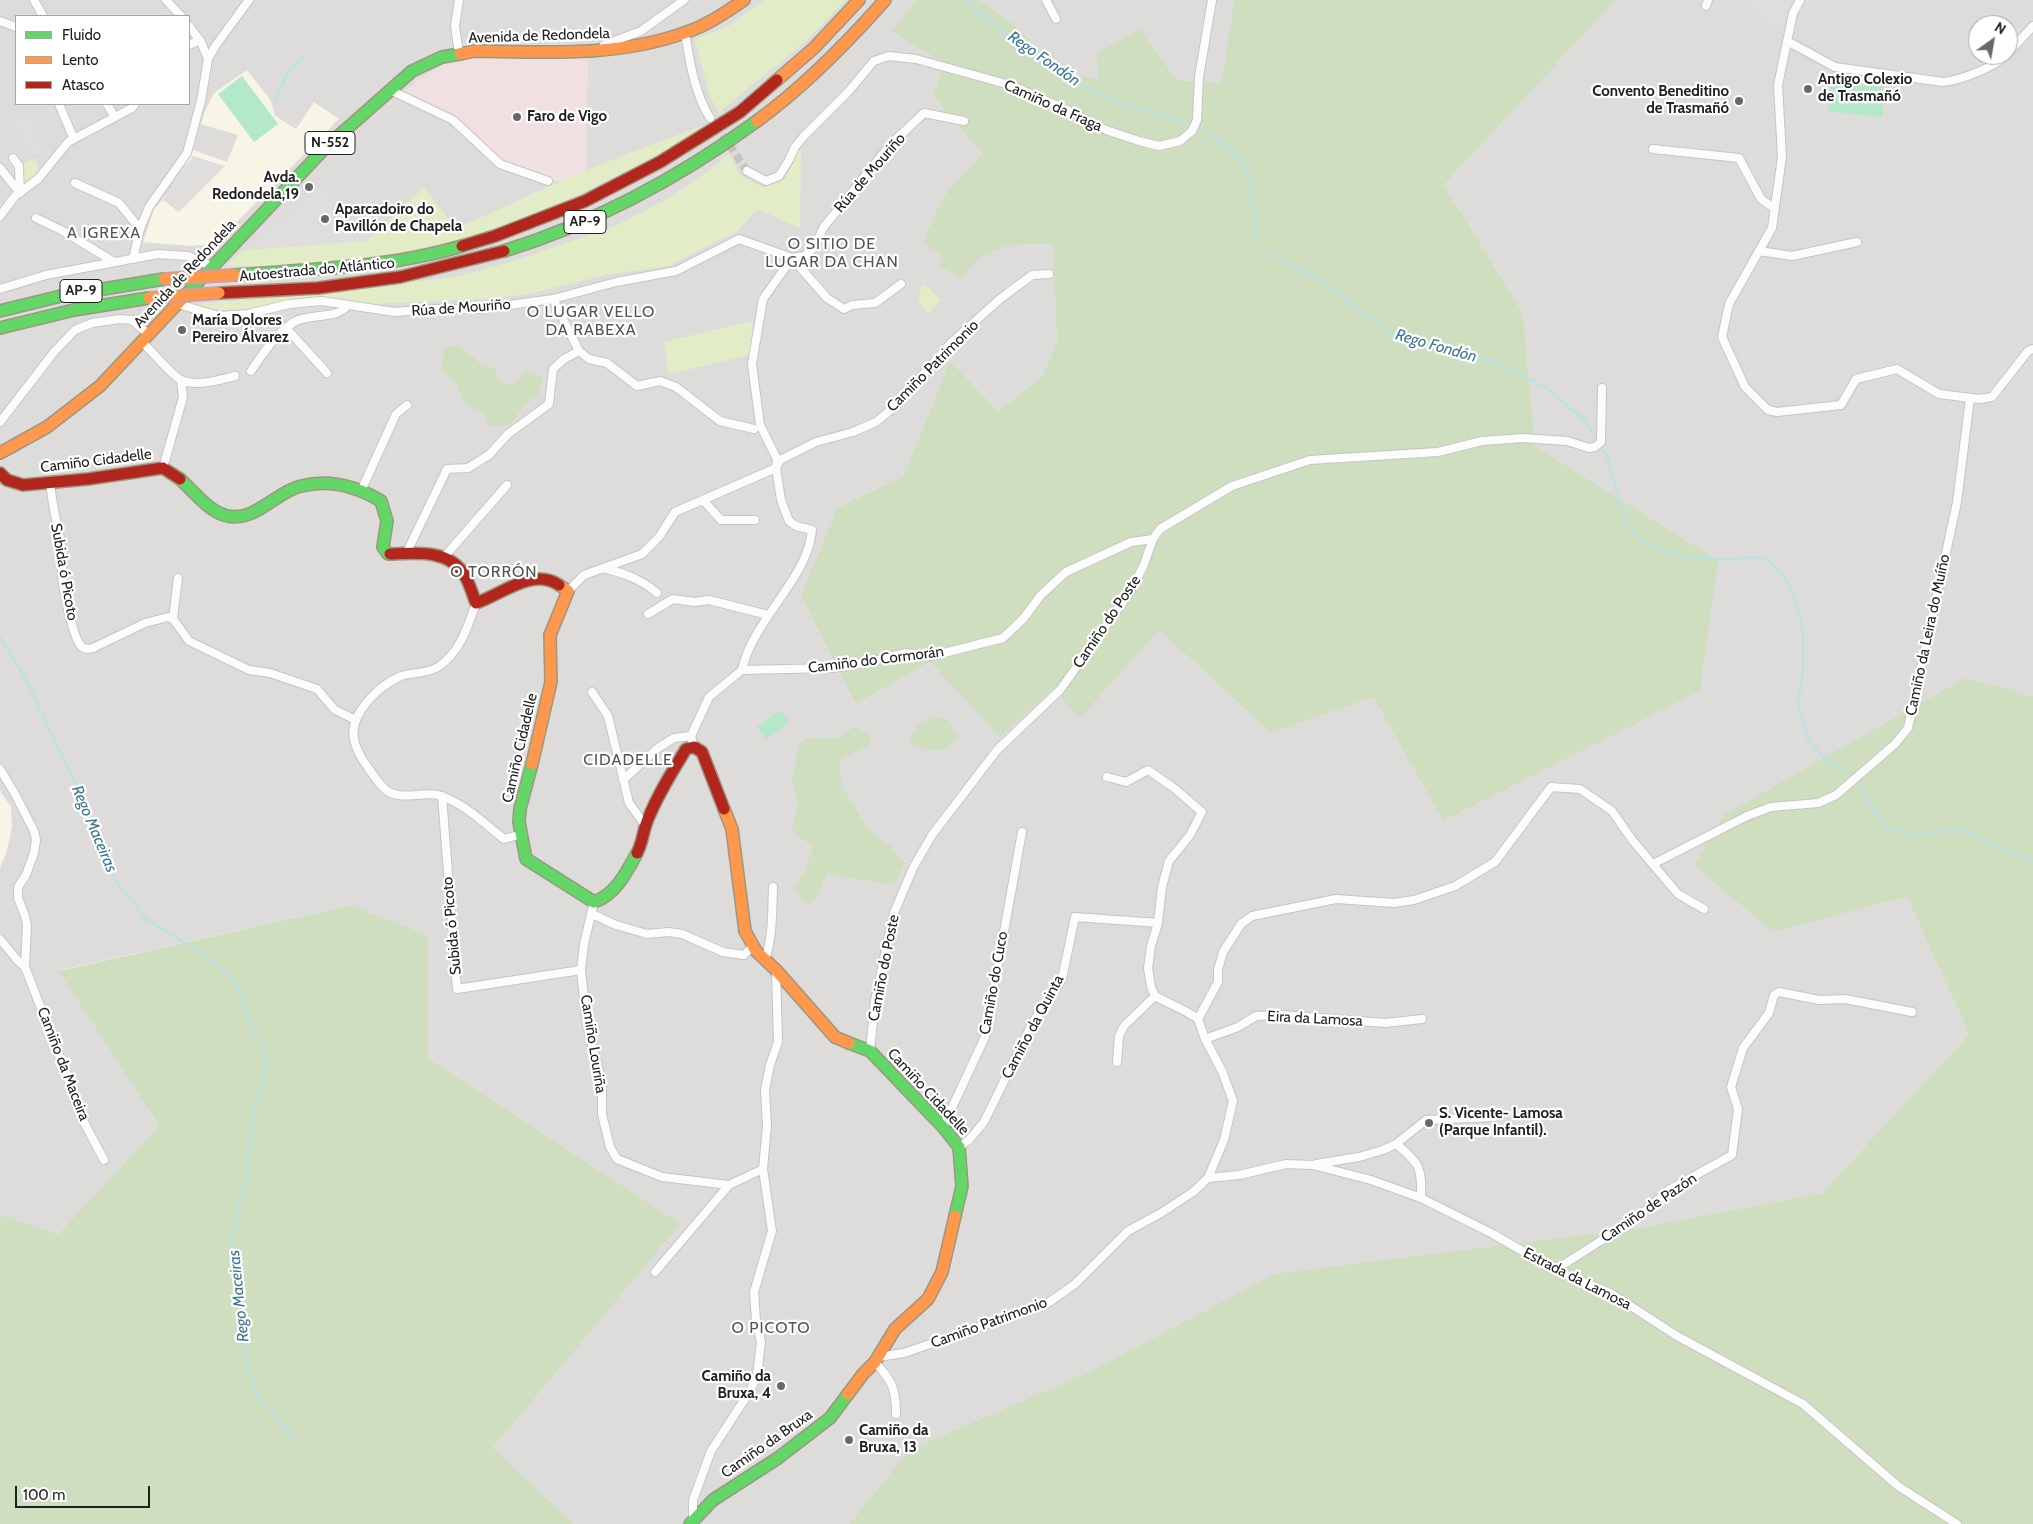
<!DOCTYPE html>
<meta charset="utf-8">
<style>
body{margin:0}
#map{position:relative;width:2033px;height:1524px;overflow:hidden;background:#efecea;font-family:Cabin,sans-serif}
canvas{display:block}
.legend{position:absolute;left:15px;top:15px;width:175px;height:90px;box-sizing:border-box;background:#fff;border:1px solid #a6a6a6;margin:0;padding:6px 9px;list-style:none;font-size:15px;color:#212121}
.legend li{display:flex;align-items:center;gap:10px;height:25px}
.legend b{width:25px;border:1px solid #a6a6a6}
.north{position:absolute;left:1968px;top:15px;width:50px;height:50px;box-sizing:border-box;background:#fff;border:1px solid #a6a6a6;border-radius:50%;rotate:32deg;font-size:14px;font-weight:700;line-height:20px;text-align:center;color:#212121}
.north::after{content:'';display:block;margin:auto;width:18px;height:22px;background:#696867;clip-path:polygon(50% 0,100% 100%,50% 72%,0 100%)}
.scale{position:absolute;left:15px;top:1486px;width:135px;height:22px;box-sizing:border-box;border:2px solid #212121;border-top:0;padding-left:6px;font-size:15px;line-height:18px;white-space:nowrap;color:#212121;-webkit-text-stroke:4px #fff;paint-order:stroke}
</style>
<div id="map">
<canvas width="2033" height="1524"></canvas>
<ul class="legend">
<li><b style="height:6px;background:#63d668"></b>Fluido</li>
<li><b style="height:6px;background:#ff974d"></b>Lento</li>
<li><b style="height:6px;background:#b3261e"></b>Atasco</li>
</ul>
<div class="north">N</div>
<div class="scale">100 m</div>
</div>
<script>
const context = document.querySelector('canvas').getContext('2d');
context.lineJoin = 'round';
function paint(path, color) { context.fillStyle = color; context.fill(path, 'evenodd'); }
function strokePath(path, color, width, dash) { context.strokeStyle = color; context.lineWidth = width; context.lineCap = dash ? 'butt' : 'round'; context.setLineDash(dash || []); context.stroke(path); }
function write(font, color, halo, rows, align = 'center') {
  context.font = font + ' Cabin,sans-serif'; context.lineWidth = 4.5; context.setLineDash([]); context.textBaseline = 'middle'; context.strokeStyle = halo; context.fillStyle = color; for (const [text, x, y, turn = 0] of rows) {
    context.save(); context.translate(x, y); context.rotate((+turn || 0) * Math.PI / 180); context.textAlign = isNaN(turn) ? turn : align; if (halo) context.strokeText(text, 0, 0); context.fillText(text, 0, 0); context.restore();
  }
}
paint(new Path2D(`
 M 0,0 L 916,0 L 893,31 L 945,64 L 932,95 L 982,154 L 944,195 L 924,241 L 942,257 L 978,258 L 1009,245 L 1054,244 L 1057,342 L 1042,376 L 999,411 L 950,361 L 903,477 L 838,506 L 856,704 L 930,662 L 1000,736 L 1053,689 L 1080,717 L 1159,630 L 1271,733 L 1373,697 L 1443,821 L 1718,560 L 1535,446 L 1523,313 L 1444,185 L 1616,0 L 2033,0 L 2033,696 L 1965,679 L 1773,932 L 1907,897 L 1969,1034 L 1822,1193 L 1638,1228 L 1093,1370 L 909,1450 L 849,1524 L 574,1524 L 493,1448 L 679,1224 L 428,1058 L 428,935 L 351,905 L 60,970 L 159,1126 L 58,1234 L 0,1215 ZM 16,16 L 189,16 L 189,104 L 16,104 ZM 1978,25 L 2008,25 L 2008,55 L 1978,55 Z
 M 980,0 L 1234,0 L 1223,83 L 1177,80 L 1140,29 L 1099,78 L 1065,75 L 1012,23 Z`), '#dedcdb');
paint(new Path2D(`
 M 476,58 L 588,58 L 586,171 L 559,182 L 502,162 L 452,114 L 405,91 L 420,78 L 445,64 Z`), '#f1e0e1');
paint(new Path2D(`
 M 247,70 L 271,101 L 275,116 L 296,129 L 314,102 L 339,119 L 215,244 L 191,246 L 143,242 L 154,209 L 174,187 L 171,185 L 185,166 L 193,150 L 227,162 L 238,135 L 201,124 L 205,111 L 214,93 Z
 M 0,791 L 11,807 L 12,827 L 7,851 L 0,868 Z`), '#f8f4e6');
paint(new Path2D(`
 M 764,0 L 846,0 L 807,40 L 719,112 L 710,97 L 695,39 L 727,27 Z
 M 705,125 L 654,158 L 593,188 L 527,217 L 470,237 L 372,259 L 295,267 L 225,266 L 244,250 L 366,241 L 424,187 L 455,228 C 490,215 522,198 556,183 C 605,162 655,143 705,125 Z
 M 801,147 L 800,228 L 758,209 L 736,232 L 668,266 L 610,274 L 524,295 L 479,299 L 370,304 L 323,298 L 276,303 L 246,310 L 212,310 L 195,304 L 288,297 L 460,276 L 520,259 L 615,226 L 667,199 L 703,175 L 729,154 L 741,176 L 764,188 L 785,179 Z
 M 35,158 L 40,171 L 36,177 L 25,183 L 22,181 L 22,165 Z
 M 922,285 L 928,287 L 941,300 L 928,314 L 918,301 Z
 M 753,321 L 750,355 L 669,374 L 664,342 Z`), '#e2edc7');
paint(new Path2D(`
 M 916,0 L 980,0 L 1012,23 L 1065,75 L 1099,78 L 1096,54 L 1140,29 L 1177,80 L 1222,83 L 1234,0 L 1616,0 L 1444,185 L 1523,313 L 1535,446 L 1718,560 L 1700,691 L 1443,821 L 1373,697 L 1271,733 L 1159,630 L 1080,718 L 1053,689 L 1000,737 L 930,662 L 856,704 L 801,595 L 839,506 L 903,477 L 950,361 L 999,411 L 1042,376 L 1057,342 L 1053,244 L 1009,245 L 978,258 L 961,278 L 939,266 L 942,257 L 923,241 L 944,195 L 982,154 L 932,95 L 945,64 L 892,31 Z
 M 459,344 L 478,362 L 495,369 L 501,383 L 515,384 L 525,370 L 542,378 L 538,395 L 523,407 L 511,424 L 489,427 L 482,412 L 464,403 L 457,385 L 441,369 L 445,349 Z
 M 1965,678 L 2033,696 L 2033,1524 L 849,1524 L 909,1450 L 1093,1370 L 1275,1274 L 1638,1228 L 1822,1193 L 1969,1034 L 1907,897 L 1773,932 L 1694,865 L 1724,815 Z
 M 937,717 L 948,720 L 958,738 C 940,756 929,751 908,742 L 919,723 Z
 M 855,726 L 872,738 L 866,747 L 839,760 L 843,788 L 868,829 L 890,846 L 905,863 L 894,885 L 827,874 L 815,901 L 806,905 L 795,888 L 807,865 L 813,847 L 792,831 L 798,802 L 792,781 L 799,744 L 809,737 L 838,739 Z
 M 351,905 L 428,935 L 428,1058 L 680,1224 L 493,1448 L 574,1524 L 0,1524 L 0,1215 L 58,1234 L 159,1126 L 59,971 Z`), '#cfdebe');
paint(new Path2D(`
 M 242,76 L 278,124 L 254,142 L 218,94 Z
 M 1831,83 L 1884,87 L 1882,117 L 1828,111 Z
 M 780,710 L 789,722 L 766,739 L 757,727 Z`), '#b3e8c9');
paint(new Path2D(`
 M 1746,0 L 1790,1 L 1783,31 L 1781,33 L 1746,2 Z
 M 29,113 L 33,116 L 32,129 L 42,152 L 33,156 L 13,124 Z
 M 193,156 L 225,166 L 179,212 L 163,200 L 174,187 L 171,185 Z
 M 322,185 L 343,205 L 340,208 L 346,214 L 352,208 L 376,231 L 367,241 L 244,250 L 268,227 L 280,224 Z`), '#dfdedd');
strokePath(new Path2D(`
 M 966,0 L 973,8 L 1028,51 L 1073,82 L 1127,106 L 1171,117 L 1187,123
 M 275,102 L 288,72 L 305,56
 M 1202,130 L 1217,139 L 1236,156 L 1250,175 L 1255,224 L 1260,242
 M 1268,253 L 1322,281 L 1396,338 L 1499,363 L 1550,390 L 1585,421 L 1598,442
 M 1601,447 L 1607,456 L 1627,526 L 1646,545 L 1679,556 L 1729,560 L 1756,557 L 1769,560 L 1788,583 L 1794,594 L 1803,631 L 1803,672 L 1798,703 L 1808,740 L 1821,754 L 1849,774
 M 0,637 L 24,676 L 94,822 L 114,878 L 146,919 L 209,958 L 235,982 L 258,1038
 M 1859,785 L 1881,823 L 1888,828 L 1916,836 L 1957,829 L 2033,861
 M 261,1046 L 267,1064 L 253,1115 L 247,1176 L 237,1215 L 231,1250 L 240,1293 L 245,1354 L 258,1399 L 274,1413 L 296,1443`), '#bce2e4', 2.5);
strokePath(new Path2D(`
 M 716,125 L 747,171`), '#c6c3c2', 8, [8, 4]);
const street = new Path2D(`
 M 34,0 L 43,16
 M 166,0 L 181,16
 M 459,0 L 455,26 L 459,54
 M 1046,0 L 1056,19
 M 1800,0 L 1793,13 L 1778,85 L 1782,157 L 1772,228 L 1729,304 L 1722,337 L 1745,387 L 1768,410 L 1777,412 L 1841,405 L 1856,379 L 1897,369 L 1939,394 L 1979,399 L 1992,397 L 2028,351 L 2033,349
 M 1706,6 L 1708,0
 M 0,21 L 16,27
 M 189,26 L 201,42 L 208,59
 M 685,33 C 690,62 694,92 710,118
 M 1787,41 L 1835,67 L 1943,82 C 1961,80 1993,68 2006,55
 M 189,45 L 200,40
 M 604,45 L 641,31 L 684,0
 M 2008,53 L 2033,26
 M 390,90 L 453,120 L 500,164 L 548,181
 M 59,104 L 73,137
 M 107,104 L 114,116
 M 1653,149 L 1739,158 L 1761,199 L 1774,208
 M 13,158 L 19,166 L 20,193
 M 0,168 L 20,193
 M 747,171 L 766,181 L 779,176 L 789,160 L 795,147 L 804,136 L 848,92 L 874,61 L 889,56 L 916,59 L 1010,85 L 1067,110 L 1106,130 L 1139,141 L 1159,146 L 1180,141 L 1192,131 L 1197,120 L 1199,77 L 1212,0
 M 75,183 L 119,203 L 140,229
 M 0,216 L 15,196 L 38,179 L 68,142 L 132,108 L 135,104
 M 36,218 L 63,231 L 114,262
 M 1759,251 L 1792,256 L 1857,242
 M 133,259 L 140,229 L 149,207 L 187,153 L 201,101 L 208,59 L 216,45 L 249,0
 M 0,289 L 46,275 L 158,254 L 188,256 L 213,267
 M 553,299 L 579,351 L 589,359 L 607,363 L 637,386 L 660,381 L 676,387 L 720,421 L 754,429
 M 178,304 L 219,316 L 248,314 L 289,304 L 322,301 L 395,312 L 433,309 L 481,309 L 553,299 L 616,282 L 676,271 L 739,239 L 792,258 L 804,256 L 815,247 L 823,228 L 890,145 L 924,113 L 964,121
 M 286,328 L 327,373
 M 142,342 C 151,350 171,375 181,380 C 197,387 219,380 235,376
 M 251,371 C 263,354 276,333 294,322 C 309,313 337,320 348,305
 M 0,422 L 54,352 L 75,330 L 92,323 L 120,319 L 132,320 L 149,335
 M 163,468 L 183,397 L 181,380
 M 50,482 C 52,505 58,527 62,550 C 63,557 62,563 62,569 C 61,582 73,640 82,647 C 86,650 89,649 93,648 L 145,623 L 168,617 L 173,619 L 189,641 L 249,670 L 270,673 L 317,689 L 335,710 L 356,720
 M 361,491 L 396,414 L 407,405
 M 703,500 L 721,520 L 755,520
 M 406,554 L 447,469 L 468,468 L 489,455 L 508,434 L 549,404 L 553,369 L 564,359 L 579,351
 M 445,556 L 507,485
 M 603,568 C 623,573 641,579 657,593
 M 568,591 L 584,575 L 642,554 L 659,537 L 675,512 L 776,468 L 780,460 L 816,442 L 853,432 L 876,422 L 893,408 L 952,342 L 1000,299 L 1032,275 L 1049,274
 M 476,603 C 468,626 460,653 438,667 C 427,674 413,672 401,676 C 380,685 349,713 354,739 C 356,749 361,758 367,766 C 373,775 378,783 386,790 C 402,802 423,790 441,796 C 465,804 485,824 504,839 L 523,834
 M 648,614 L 673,599 L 694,602 L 709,600 L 768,615
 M 173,619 L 178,578
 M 742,670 C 753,619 808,579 812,530 L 796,526 L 789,521 L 781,500 L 776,468 L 777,459 L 760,425 L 752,364 L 763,299 L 792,258 L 827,298 L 844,309 L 852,305 L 875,303 L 901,284
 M 742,670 L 833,668 L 870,662 L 904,653 L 932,656 L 1003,638 L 1023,619 L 1041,595 L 1066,572 L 1131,542 L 1153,539
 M 592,692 L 608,716 L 629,803 L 645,825
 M 694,747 L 691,736 L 709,697 L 742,670
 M 0,769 L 15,794 L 34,831 L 36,840 L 34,853 L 26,875 L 18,887 L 18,898 L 25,916 L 27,925 L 25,967 L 66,1073 L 80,1115 L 104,1160
 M 1107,777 L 1126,782 L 1148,770 L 1174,788 L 1202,812 L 1190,835 L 1169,861 L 1162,887 L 1158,923 L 1151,946 L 1148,968 L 1151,987 L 1155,996
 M 623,780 L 658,748 L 674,738 L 691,736
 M 442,796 L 457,989 L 581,970
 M 1653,864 L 1747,816 L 1771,807 L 1818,803 L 1836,795 L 1895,744 L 1908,728 L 1957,502 L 1970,398
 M 594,902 L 584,944 L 581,970 L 587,1025 L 602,1083 L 602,1114 L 610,1147 L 617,1159 L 662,1177 L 729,1185
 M 592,914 L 616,925 L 647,934 L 669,932 L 682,934 L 723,952 L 744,955 L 753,946
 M 0,939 L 18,961 L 25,967
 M 765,960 C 773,937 772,911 773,887
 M 1422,1019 L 1385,1023 L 1281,1015 L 1256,1016 L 1238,1027 L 1205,1039 L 1198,1019 L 1218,982 L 1218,970 L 1223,952 L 1241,924 L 1252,916 L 1336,899 L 1394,903 L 1414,900 L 1455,886 L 1495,862 L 1551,787 L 1580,789 L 1612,811 L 1633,841 L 1678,894 L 1704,909
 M 870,1051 L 875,1000 L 894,913 L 913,868 L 932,835 L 997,750 L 1060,690 L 1128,595 L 1143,567 L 1153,539 L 1160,529 L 1232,486 L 1310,460 L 1438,452 L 1482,441 L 1523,438 L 1567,441 L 1589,448 L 1595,447 L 1601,442 L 1602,388
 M 1117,1062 L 1119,1036 L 1124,1026 L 1155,996 C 1169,1004 1184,1009 1198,1019
 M 943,1127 L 985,1037 L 1022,832
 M 1396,1144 C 1420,1163 1422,1168 1421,1198
 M 959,1147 L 969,1140 L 984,1122 L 1033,1022 L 1062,979 L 1075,917 L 1158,923
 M 1316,1164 L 1359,1157 L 1383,1150 L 1396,1144 L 1426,1120 L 1495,1117
 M 1208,1178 L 1239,1175 L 1286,1164 L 1313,1165 L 1371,1180 L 1421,1198 L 1493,1234 L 1555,1270 L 1612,1294 L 1677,1336 L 1803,1404 L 1898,1486 L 1957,1524
 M 1555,1270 L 1638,1217 L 1669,1190 L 1732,1155 L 1738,1109 L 1731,1087 L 1743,1048 L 1769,1013 L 1774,995 L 1779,992 L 1819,1000 L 1845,999 L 1912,1012
 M 655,1272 L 729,1185 L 763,1169
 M 878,1357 L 904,1353 L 1048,1303 L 1075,1284 L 1128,1231 L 1161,1213 L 1193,1192 L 1208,1178 L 1224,1140 L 1233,1101 L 1222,1071 L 1205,1039
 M 875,1362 C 892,1381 896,1388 896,1414
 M 693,1519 L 693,1500 L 711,1451 L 750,1391 L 757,1376 L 761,1342 L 756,1320 L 754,1292 L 772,1231 L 763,1169 L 767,1126 L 765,1090 L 770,1065 L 778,1042 L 776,970`);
const fast = new Path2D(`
 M 504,251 C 595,223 680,177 757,121
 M 235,275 C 311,269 389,268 462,246
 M 181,300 L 325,148 L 412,71 L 442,57 L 460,54
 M 0,311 L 61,296 L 164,279
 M 0,328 L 74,310 L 149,298
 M 180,479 C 193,491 208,510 224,515 C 253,525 275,492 301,486 C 329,479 356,486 381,501 L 387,521 L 383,547 L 388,554 L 390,554
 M 532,764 L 520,809 L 519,822 L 526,859 L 594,902 C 615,895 627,872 637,853
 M 849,1043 L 870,1051 L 943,1127 L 959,1147 L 962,1186 L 955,1216
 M 690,1524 L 713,1500 L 778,1458 L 830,1418 L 848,1394`);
const slow = new Path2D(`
 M 460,54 L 475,51 C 545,52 617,57 684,33 C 706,26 725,13 744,0
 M 777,80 L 814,48 L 859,0
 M 757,121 C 805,86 846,44 885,0
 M 0,453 L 47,427 L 100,386 L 181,300
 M 532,764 L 551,682 L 550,635 L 568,591 L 559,585
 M 724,809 L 732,829 L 745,931 L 756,951 L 776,970 L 835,1037 L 849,1043
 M 848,1394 L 863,1374 L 875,1362 L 895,1329 L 928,1299 L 942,1272 L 955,1216`);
const jam = new Path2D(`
 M 462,246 L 495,236 L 585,201 L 660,162 L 740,112 L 777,80
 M 219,293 L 318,288 L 400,277 L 504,251
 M 0,473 L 7,480 L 23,485 L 88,479 L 163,468 L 180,479
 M 390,554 C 415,553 448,549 464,574 C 469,582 472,593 476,603 C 501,595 532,567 559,585
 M 637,853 C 643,842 643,830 648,819 C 658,794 672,772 686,749 L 694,747 L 702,752 L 724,809`);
strokePath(street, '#c6c5c4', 10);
strokePath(fast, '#9b9880', 14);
strokePath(slow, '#9b9880', 14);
strokePath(jam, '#9b9880', 14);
strokePath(street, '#fdfcfc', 8);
strokePath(fast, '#63d668', 11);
strokePath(slow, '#ff974d', 11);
strokePath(jam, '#b3261e', 11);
const slowBridge = new Path2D(`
 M 164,279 L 235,275
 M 149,298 L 219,293`);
strokePath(slowBridge, '#c69eb1', 14, []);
strokePath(slowBridge, '#ff974d', 11);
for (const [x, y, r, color] of [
 [1808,89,5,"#696867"],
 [1739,101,5,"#696867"],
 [517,117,5,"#696867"],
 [309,187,5,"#696867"],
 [325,219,5,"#696867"],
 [182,330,5,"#696867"],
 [1429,1123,5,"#696867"],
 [781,1386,5,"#696867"],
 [849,1440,5,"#696867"]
]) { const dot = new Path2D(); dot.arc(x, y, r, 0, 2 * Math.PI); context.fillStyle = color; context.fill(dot); strokePath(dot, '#fff', 2); }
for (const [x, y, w] of [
 [330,143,50],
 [585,222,42],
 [81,291,42]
]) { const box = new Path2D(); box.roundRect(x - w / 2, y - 11.5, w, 23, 4); context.fillStyle = '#fff'; context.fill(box); strokePath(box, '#212121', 1); }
write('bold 14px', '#212121', null, [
 ["N-552",330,143],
 ["AP-9",585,222],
 ["AP-9",81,291]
]);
write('15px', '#212121', '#fff', [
 ["Avenida de Redondela",539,36,-2],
 ["Camiño da Fraga",1053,106,24],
 ["Rúa de Mouriño",870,173,-49],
 ["Autoestrada do Atlántico",317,270,-5],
 ["Avenida de Redondela",185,274,-47],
 ["Rúa de Mouriño",461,308,-4],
 ["Camiño Patrimonio",933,366,-45],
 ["Camiño Cidadelle",96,461,-7],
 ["Subida ó Picoto",64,572,80],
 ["Camiño do Poste",1107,622,-56],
 ["Camiño da Leira do Muíño",1928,635,-78],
 ["Camiño do Cormorán",876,660,-7],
 ["Camiño Cidadelle",520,748,-77],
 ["Subida ó Picoto",452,926,-95],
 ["Camiño do Poste",884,968,-79],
 ["Camiño do Cuco",994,983,-80],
 ["Eira da Lamosa",1315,1019,3],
 ["Camiño da Quinta",1033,1027,-62],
 ["Camiño Louriña",593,1044,81],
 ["Camiño da Maceira",63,1064,69],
 ["Camiño Cidadelle",928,1092,47],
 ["Camiño de Pazón",1649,1208,-34],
 ["Estrada da Lamosa",1577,1279,27],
 ["Camiño Patrimonio",989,1323,-20],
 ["Camiño da Bruxa",767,1444,-35]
]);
write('bold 15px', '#212121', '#fff', [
 ["Antigo Colexio",1818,80],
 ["de Trasmañó",1818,97],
 ["Convento Beneditino",1729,92,"right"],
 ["de Trasmañó",1729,109,"right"],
 ["Faro de Vigo",527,117],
 ["Avda.",299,178,"right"],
 ["Redondela,19",299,195,"right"],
 ["Aparcadoiro do",335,210],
 ["Pavillón de Chapela",335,227],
 ["María Dolores",192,321],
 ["Pereiro Álvarez",192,338],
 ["S. Vicente- Lamosa",1439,1114],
 ["(Parque Infantil).",1439,1131],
 ["Camiño da",771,1377,"right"],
 ["Bruxa, 4",771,1394,"right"],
 ["Camiño da",859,1431],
 ["Bruxa, 13",859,1448]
], 'left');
write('italic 16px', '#3c7896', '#fff', [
 ["Rego Fondón",1044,59,35],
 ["Rego Fondón",1436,346,16],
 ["Rego Maceiras",94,829,67],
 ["Rego Maceiras",239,1296,-96]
]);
context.letterSpacing = '1px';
write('16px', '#545454', '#fff', [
 ["A IGREXA",104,233],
 ["O SITIO DE",832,244],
 ["LUGAR DA CHAN",832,262],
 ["O LUGAR VELLO",591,312],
 ["DA RABEXA",591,330],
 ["O TORRÓN",494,572],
 ["CIDADELLE",628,760],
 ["O PICOTO",771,1328]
]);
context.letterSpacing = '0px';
</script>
